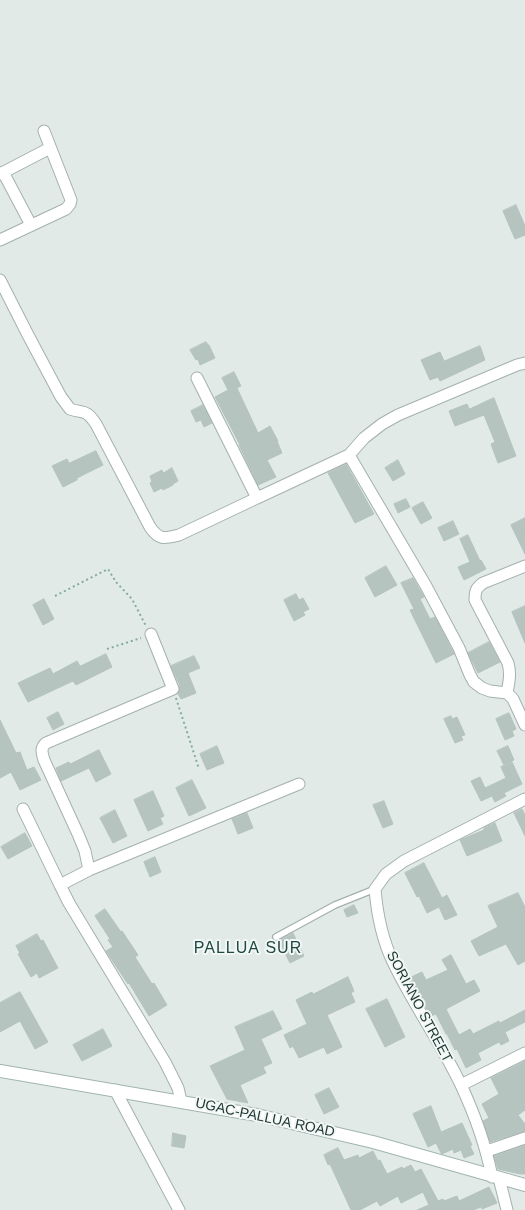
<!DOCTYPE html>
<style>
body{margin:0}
canvas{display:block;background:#e1eae7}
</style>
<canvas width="525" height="1210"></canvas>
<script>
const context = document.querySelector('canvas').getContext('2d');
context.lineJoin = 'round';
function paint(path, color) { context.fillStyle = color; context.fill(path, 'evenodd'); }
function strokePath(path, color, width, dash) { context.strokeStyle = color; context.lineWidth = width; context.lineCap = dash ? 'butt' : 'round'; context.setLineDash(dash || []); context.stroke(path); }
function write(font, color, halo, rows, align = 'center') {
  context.font = font + ' Helvetica,sans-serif'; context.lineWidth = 4; context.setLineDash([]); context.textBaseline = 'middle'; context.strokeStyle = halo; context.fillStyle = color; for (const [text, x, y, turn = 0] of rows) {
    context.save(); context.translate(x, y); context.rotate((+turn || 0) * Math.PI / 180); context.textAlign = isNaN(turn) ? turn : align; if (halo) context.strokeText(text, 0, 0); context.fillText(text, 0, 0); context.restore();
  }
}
const building = new Path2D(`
 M 516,205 L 525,226 L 525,235 L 515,239 L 503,211 Z
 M 206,342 L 208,345 L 209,345 L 215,358 L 200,365 L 198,359 L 196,360 L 190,350 Z
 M 480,346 L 485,360 L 440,381 L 438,377 L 430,380 L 421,360 L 440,352 L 444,361 Z
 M 234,372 L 241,386 L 237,388 L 258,433 L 270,426 L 278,441 L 277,441 L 282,453 L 267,460 L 276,477 L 258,485 L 239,445 L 240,445 L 215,397 L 228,390 L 222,378 Z
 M 494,398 L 516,456 L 498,463 L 491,444 L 495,442 L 484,415 L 455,426 L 449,411 L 467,404 L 469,409 Z
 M 203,405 L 212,423 L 204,427 L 201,420 L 196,422 L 191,411 Z
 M 96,451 L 103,465 L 77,478 L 77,480 L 63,487 L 52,466 L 67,459 L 69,463 Z
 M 398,460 L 405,474 L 393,481 L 385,468 Z
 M 346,464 L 374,514 L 355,523 L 328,473 Z
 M 172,468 L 178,481 L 173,484 L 173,485 L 163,490 L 162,488 L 154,492 L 150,483 L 152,482 L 150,476 L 162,470 L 163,473 Z
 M 406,499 L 410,507 L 398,513 L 394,504 Z
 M 423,502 L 432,518 L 421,524 L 412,508 Z
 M 525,518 L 525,554 L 511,525 Z
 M 453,521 L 459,534 L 444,541 L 438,528 Z
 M 468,535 L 480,561 L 481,560 L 486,569 L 464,580 L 458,567 L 470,562 L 460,539 Z
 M 386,566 L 397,585 L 375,597 L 365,578 Z
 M 413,578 L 424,597 L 420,599 L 430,619 L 435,617 L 454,654 L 436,663 L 410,610 L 414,609 L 401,583 Z
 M 296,594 L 299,600 L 303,598 L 309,609 L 303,612 L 305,615 L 294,621 L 284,600 Z
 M 44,599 L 54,619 L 43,625 L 33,605 Z
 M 525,606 L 525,643 L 512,612 Z
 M 489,642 L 500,662 L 478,673 L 468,653 Z
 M 106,654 L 112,667 L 76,685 L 73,681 L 28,702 L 18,683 L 50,668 L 53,674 L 77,661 L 80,666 Z
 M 194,656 L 200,668 L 188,673 L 196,693 L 181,699 L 178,694 L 180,686 L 171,666 Z
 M 58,712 L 64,724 L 53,730 L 47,718 Z
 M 509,713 L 516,729 L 512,731 L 514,736 L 505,740 L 496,719 Z
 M 451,716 L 452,719 L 457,717 L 465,735 L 461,736 L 463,740 L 455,743 L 444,719 Z
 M 0,720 L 16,753 L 20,752 L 27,770 L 34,767 L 41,780 L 20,790 L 11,772 L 0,778 Z
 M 217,746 L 224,763 L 207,770 L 200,754 Z
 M 508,746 L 514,760 L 504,765 L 497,751 Z
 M 99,750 L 111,774 L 96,782 L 89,768 L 61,781 L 56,768 L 69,762 L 70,764 Z
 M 512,762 L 522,784 L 504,793 L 506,796 L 495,802 L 492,796 L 481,801 L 471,781 L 480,777 L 485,788 L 506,778 L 501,767 Z
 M 192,780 L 206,808 L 189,816 L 176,788 Z
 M 153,791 L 164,816 L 160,818 L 163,824 L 148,831 L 134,800 Z
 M 384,801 L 393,824 L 383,828 L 373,805 Z
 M 522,809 L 525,815 L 525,836 L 514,813 Z
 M 115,810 L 127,836 L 113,843 L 100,818 Z
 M 247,813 L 253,828 L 238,834 L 232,819 Z
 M 495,823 L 502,841 L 467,856 L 460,840 L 484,830 L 484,828 Z
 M 25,833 L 32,846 L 8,859 L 1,847 Z
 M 155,857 L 161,872 L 150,877 L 144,862 Z
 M 424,863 L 442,898 L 447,895 L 457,915 L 445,920 L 439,907 L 427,913 L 419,896 L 417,897 L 405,873 Z
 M 518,893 L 525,907 L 525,961 L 518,965 L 506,944 L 479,956 L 471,941 L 498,927 L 488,906 Z
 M 354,905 L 358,913 L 347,917 L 344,910 Z
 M 105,909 L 121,932 L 122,931 L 138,955 L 135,957 L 152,984 L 154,983 L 167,1005 L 149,1016 L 129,983 L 128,984 L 106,951 L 113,947 L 108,940 L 110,939 L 95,916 Z
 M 293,933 L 304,956 L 290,963 L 279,941 Z
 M 37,934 L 41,941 L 43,940 L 58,968 L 39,978 L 37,973 L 31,977 L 18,954 L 20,953 L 16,946 Z
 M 451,955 L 466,984 L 474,980 L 480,991 L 446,1009 L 459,1035 L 470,1029 L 473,1034 L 499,1021 L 500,1023 L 525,1010 L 525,1022 L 505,1032 L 509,1041 L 501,1045 L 499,1042 L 478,1053 L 481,1060 L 466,1068 L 457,1049 L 455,1050 L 447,1034 L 446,1034 L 436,1014 L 431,1016 L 409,978 L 422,972 L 426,980 L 448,970 L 442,960 Z
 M 348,977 L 354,991 L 351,993 L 355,1002 L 327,1015 L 342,1047 L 327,1054 L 324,1047 L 299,1058 L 293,1046 L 290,1048 L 284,1035 L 307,1024 L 296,1000 L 312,992 L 313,994 Z
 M 20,992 L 48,1042 L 35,1049 L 20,1021 L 0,1032 L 0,1003 Z
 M 387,999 L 405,1037 L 385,1047 L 366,1009 Z
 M 273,1011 L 282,1029 L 261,1039 L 272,1063 L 263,1067 L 266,1073 L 240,1085 L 248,1103 L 227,1099 L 210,1066 L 245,1050 L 235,1027 Z
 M 103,1029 L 112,1046 L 82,1061 L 73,1045 Z
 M 525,1061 L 525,1110 L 518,1115 L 525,1124 L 525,1131 L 490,1142 L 483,1121 L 489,1118 L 482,1104 L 499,1094 L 491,1078 Z
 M 329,1088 L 339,1107 L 324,1114 L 315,1095 Z
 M 431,1106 L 441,1132 L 462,1123 L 472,1145 L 470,1146 L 474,1154 L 464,1158 L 461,1150 L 454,1153 L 453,1149 L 442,1154 L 441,1153 L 436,1143 L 428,1147 L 413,1114 Z
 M 173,1133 L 186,1136 L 184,1148 L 172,1146 Z
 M 525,1145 L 525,1174 L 520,1174 L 498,1169 L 494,1156 Z
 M 338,1148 L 344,1160 L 358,1155 L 359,1158 L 373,1151 L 378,1161 L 380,1160 L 387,1174 L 402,1167 L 403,1169 L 411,1165 L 415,1172 L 421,1169 L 438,1201 L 443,1199 L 444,1201 L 457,1196 L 459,1201 L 489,1187 L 497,1203 L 482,1209 L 481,1207 L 473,1210 L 417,1210 L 429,1205 L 423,1192 L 401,1203 L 398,1196 L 380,1206 L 377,1201 L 360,1210 L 351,1210 L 330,1164 L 328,1165 L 324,1155 Z`);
paint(building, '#b6c4c0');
strokePath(building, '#b4c3be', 1);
const lane = new Path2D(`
 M 276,937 L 335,905 L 375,889`);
const street = new Path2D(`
 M 3,172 L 31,225
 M 0,174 L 50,148
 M 0,240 L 66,209 L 70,204 L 71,200 L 44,131
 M 0,280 L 28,335 L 61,397 L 70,409 C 84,414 85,408 96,424 L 150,527 C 159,540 164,539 179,535 L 257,498
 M 197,378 L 257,498 L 349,455 L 364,438 L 382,424 L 398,415 L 517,365 L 525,363
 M 349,455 L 426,586 L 459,648 L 470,675 L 474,682 L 482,688 L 490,691 L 507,693 L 513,699 L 525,725
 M 507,693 C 509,682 511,674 508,663 L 475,600 C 475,591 476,588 483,583 L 525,566
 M 23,809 L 60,885
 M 89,870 L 85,851 L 78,834 L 44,760 C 42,753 40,748 46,743 L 173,689 L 151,634
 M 461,1085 L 525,1053
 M 115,1090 L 179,1210
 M 181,1101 L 178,1088 L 165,1062 L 69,903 L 60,885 L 89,870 L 299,784
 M 487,1151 L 525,1138
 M 492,1177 C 486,1146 474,1113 461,1085 C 441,1043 413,1004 393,962 C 382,939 377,913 375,889 L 386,874 L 404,861 L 525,799
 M 499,1178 L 507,1210`);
const secondary = new Path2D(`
 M 0,1071 L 257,1115 L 373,1142 L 525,1185`);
strokePath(lane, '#a4b1ae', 8);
strokePath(street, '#a4b1ae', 13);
strokePath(secondary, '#a1b4b0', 14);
strokePath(new Path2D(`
 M 55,596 L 108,569 L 116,582 L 132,599 L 146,626
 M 107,649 L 141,638
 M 176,698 L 199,769`), '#84aba3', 2, [2, 3]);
strokePath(lane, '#fff', 5.5);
strokePath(street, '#fff', 11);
strokePath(secondary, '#fff', 12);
write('14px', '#233936', '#f1f7f4', [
 ["SORIANO STREET",419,1007,62],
 ["UGAC-PALLUA ROAD",265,1118,12]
]);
context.letterSpacing = '1px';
write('16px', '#214944', '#f1f7f4', [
 ["PALLUA SUR",248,949]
]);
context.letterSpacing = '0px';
</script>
